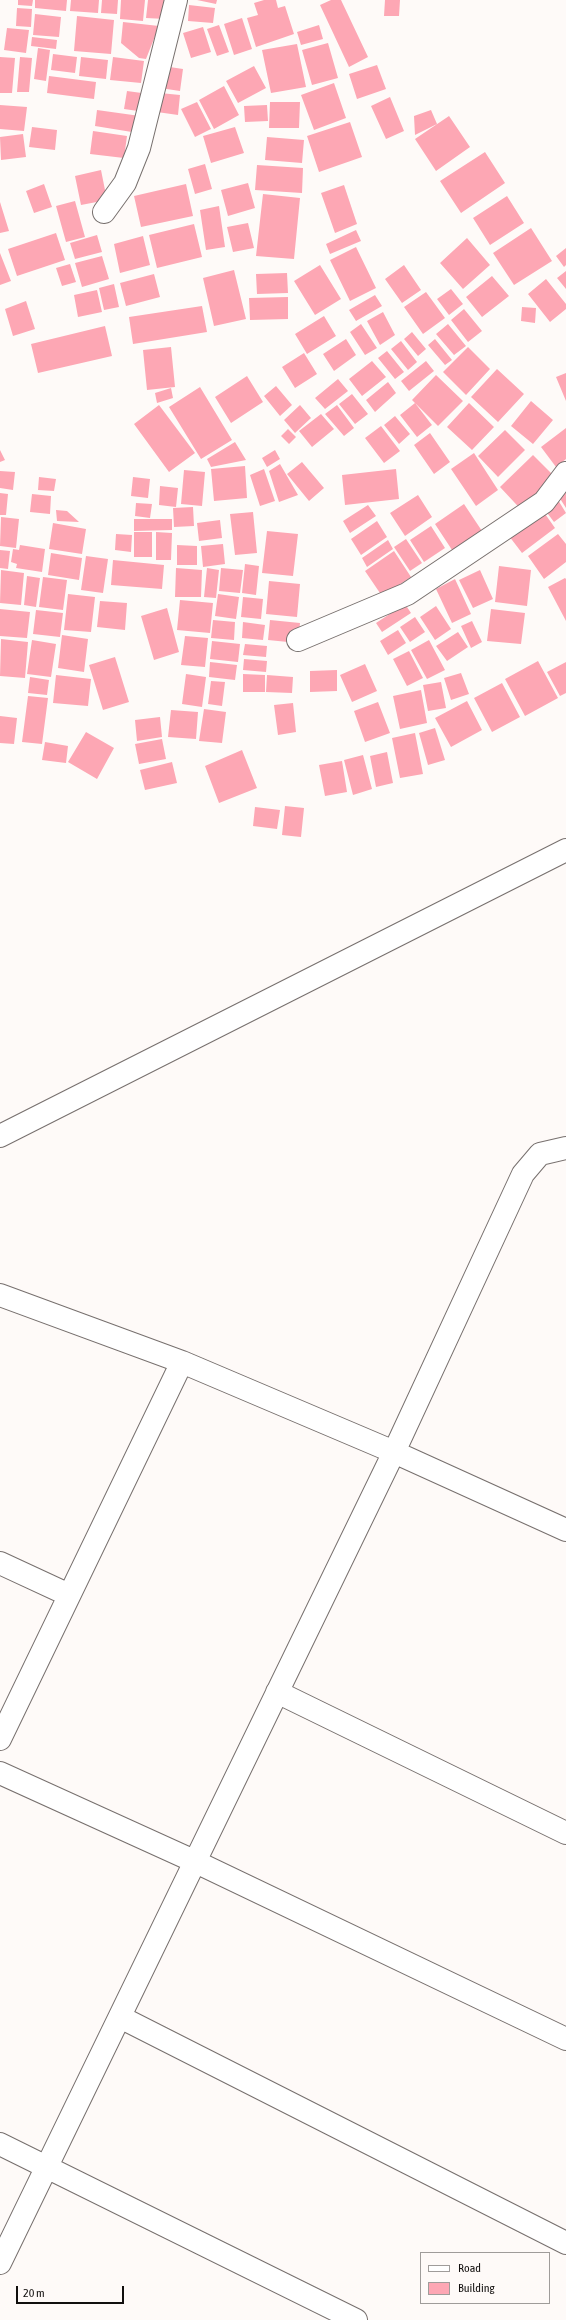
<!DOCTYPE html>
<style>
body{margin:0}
#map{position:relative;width:566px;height:2320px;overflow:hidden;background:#fefaf8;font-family:"Asap Condensed",sans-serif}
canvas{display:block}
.legend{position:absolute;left:420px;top:2252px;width:130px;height:52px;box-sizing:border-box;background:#fefaf8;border:1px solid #9f9c9a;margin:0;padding:5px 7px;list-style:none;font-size:12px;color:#110f0e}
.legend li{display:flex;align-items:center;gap:8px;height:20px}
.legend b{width:20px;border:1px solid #9f9c9a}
.scale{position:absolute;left:16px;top:2286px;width:108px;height:18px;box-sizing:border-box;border:2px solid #110f0e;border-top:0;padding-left:5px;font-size:12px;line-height:14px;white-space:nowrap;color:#110f0e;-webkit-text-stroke:3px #fefaf8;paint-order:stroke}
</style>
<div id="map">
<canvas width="566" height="2320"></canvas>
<ul class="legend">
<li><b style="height:5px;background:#fff"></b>Road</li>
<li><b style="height:11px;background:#fda7b4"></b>Building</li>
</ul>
<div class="scale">20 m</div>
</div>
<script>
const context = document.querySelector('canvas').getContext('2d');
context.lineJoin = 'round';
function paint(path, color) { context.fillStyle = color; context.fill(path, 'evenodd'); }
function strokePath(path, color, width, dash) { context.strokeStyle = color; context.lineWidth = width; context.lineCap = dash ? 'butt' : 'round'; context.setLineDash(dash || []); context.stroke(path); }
paint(new Path2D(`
 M 18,0 L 33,0 L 32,6 L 18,5 Z
 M 35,0 L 67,0 L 66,11 L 35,8 Z
 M 71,0 L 99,0 L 98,13 L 70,11 Z
 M 102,0 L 118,0 L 117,14 L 101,13 Z
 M 121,0 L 145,0 L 143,21 L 120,19 Z
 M 148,0 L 167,0 L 165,19 L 146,18 Z
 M 197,0 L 217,0 L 216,4 Z
 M 264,0 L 276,0 L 278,8 L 285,6 L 294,34 L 256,47 L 247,18 L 258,15 L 254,3 Z
 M 331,0 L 341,0 L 368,57 L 349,67 L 320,5 Z
 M 385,0 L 400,0 L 399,16 L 384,16 Z
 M 189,5 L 215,8 L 213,23 L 188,21 Z
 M 17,8 L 32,9 L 31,27 L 16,26 Z
 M 35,14 L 61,17 L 59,37 L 33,35 Z
 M 77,16 L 114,20 L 111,54 L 74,51 Z
 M 242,18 L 252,49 L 234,55 L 224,24 Z
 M 123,22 L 159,26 L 146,59 L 139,58 L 121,43 Z
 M 219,25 L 229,52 L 217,56 L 207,29 Z
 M 319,25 L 323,39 L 301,45 L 297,32 Z
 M 203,27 L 211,52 L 191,58 L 183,33 Z
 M 7,28 L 29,30 L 26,53 L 4,50 Z
 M 32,37 L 57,40 L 56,49 L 31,46 Z
 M 328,43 L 338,78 L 312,85 L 302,50 Z
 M 297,44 L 306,87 L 271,93 L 262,50 Z
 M 38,48 L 50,50 L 46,81 L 34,79 Z
 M 53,54 L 77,57 L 75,73 L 51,70 Z
 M 0,57 L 15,58 L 12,93 L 0,93 Z
 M 20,57 L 32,58 L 29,92 L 17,92 Z
 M 81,57 L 108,60 L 106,79 L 79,76 Z
 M 113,57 L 144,61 L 141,83 L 110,80 Z
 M 377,65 L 386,89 L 357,99 L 349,74 Z
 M 163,66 L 183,69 L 180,91 L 160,88 Z
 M 254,66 L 266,88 L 238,103 L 226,81 Z
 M 49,76 L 96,82 L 94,99 L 47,93 Z
 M 334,83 L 346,118 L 314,130 L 301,95 Z
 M 224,86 L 239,115 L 214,129 L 199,100 Z
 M 127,91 L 149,94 L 145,112 L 124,109 Z
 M 160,93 L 180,95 L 178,115 L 157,112 Z
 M 390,97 L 404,131 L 386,139 L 371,106 Z
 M 197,102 L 211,129 L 195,137 L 181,109 Z
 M 270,102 L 300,102 L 299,128 L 269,128 Z
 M 0,105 L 27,107 L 24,131 L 0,129 Z
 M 267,105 L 268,121 L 245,122 L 244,106 Z
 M 97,110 L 140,116 L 138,133 L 95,126 Z
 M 431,110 L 437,124 L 415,135 L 414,116 Z
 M 449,116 L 470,147 L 436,171 L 415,139 Z
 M 350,122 L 362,157 L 319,172 L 307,136 Z
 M 32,127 L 57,130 L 55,150 L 29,147 Z
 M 235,127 L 244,153 L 211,163 L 203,136 Z
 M 93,131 L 127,136 L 124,158 L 90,154 Z
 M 23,134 L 26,157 L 1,160 L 0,137 Z
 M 267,137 L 304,140 L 302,163 L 265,160 Z
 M 485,152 L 505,183 L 461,213 L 440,181 Z
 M 205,164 L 212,189 L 195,194 L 188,169 Z
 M 257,165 L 303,168 L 302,193 L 255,190 Z
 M 101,170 L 107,200 L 81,205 L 75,176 Z
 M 248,183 L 255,208 L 228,216 L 221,190 Z
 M 44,184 L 52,207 L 34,213 L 26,191 Z
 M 186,184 L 193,216 L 141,227 L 134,196 Z
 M 344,185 L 357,224 L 335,233 L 321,193 Z
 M 263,194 L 300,198 L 294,259 L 256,256 Z
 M 507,196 L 524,223 L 490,245 L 473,218 Z
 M 75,201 L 85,237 L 66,242 L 56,206 Z
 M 0,202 L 9,231 L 0,233 Z
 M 219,206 L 225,247 L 206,250 L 200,210 Z
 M 248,223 L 254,248 L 233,252 L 227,227 Z
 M 194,224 L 202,257 L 157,268 L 149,235 Z
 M 531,228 L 552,261 L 514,285 L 493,253 Z
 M 356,230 L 361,241 L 330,254 L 326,244 Z
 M 56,233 L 65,260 L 17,276 L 8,249 Z
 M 97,235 L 102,252 L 75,259 L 70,243 Z
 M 143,236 L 150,265 L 120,273 L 114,244 Z
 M 467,238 L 490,265 L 463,289 L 440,263 Z
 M 356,247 L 376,288 L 350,301 L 330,260 Z
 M 566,248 L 566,265 L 564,267 L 556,256 Z
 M 0,253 L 11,281 L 0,285 Z
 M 102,256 L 109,279 L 82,287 L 75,263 Z
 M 70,264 L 76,282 L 62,286 L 56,268 Z
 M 320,265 L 341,299 L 315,315 L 294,281 Z
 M 404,265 L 421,290 L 402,303 L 385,279 Z
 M 234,270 L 246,319 L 214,326 L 203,278 Z
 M 566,271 L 566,289 L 557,278 Z
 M 287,273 L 288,293 L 257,294 L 256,274 Z
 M 154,274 L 160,297 L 126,306 L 120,283 Z
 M 492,276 L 509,296 L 482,317 L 466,297 Z
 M 546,279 L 566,304 L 566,309 L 550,322 L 528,294 Z
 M 114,284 L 119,307 L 104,310 L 99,288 Z
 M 451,289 L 463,304 L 449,315 L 437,299 Z
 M 97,290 L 102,312 L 78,317 L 74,295 Z
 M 426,292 L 445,318 L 423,334 L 404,307 Z
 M 375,295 L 382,306 L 356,321 L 349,310 Z
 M 288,297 L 288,319 L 250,320 L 249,298 Z
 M 26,301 L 35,329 L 13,336 L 5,309 Z
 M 202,306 L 207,332 L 133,344 L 129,317 Z
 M 522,307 L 536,308 L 535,323 L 521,321 Z
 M 464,309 L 482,331 L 468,342 L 451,320 Z
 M 383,312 L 395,335 L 380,345 L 367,321 Z
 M 324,316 L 336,336 L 307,354 L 295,334 Z
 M 361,324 L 377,348 L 365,355 L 350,332 Z
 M 448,324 L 466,346 L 454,355 L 436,334 Z
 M 105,326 L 112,356 L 38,373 L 31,344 Z
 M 412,332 L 426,349 L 418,356 L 404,339 Z
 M 346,339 L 356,355 L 334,371 L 323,354 Z
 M 435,339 L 452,360 L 445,365 L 428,345 Z
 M 401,341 L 417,362 L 408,370 L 391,349 Z
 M 171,347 L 175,387 L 147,390 L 143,350 Z
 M 468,347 L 490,369 L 466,395 L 443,372 Z
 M 387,351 L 404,372 L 395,379 L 378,358 Z
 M 304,353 L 317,374 L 295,388 L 282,367 Z
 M 372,361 L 386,377 L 362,396 L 349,379 Z
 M 426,361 L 434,371 L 409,391 L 401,381 Z
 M 497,369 L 524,394 L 498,422 L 471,397 Z
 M 566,373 L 566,401 L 556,377 Z
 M 436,375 L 463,401 L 438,426 L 415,403 L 432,425 L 417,437 L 400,415 L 415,403 L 412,400 Z
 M 247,376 L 263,402 L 231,423 L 215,397 Z
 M 338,379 L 348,391 L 325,409 L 315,398 Z
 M 388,382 L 396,393 L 375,412 L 366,400 Z
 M 276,386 L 292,405 L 280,416 L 264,396 Z
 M 200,387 L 232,440 L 201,459 L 169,407 Z
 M 171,388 L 173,398 L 157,403 L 155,393 Z
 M 352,394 L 368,414 L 355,424 L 339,404 Z
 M 531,401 L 553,420 L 533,444 L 511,426 Z
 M 469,403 L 494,427 L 472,450 L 447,427 Z
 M 159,405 L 195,453 L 169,472 L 134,424 Z
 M 300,405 L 311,418 L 295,433 L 284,420 Z
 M 337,405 L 354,428 L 344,436 L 325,414 Z
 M 321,414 L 334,429 L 312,447 L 299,431 Z
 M 395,416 L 410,434 L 399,444 L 384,425 Z
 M 381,426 L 400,451 L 384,463 L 365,438 Z
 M 566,428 L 566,459 L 556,467 L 541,447 Z
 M 288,429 L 296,437 L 289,444 L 281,436 Z
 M 505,430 L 525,450 L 498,477 L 478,456 Z
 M 430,433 L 450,462 L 434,474 L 414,445 Z
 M 235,442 L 246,460 L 211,467 L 207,459 Z
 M 0,450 L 5,460 L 0,462 Z
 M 275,450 L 280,459 L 267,467 L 262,458 Z
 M 474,453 L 498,490 L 476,506 L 451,469 Z
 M 533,455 L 562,484 L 528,517 L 500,487 Z
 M 302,462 L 324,488 L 309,501 L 287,474 Z
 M 280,464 L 298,495 L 279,502 L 269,471 Z
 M 245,466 L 247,498 L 214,501 L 211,469 Z
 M 264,469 L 275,501 L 260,506 L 250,475 Z
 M 396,469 L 399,499 L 345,505 L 342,475 Z
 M 184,470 L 205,472 L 202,506 L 181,504 Z
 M 0,471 L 15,472 L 13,490 L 0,488 Z
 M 39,477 L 56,479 L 54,491 L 38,490 Z
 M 133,477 L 150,479 L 148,498 L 131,496 Z
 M 160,486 L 178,488 L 176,507 L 159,505 Z
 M 566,492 L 566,508 L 559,497 Z
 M 0,493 L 8,494 L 6,515 L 0,515 Z
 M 32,494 L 51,496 L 50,514 L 30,512 Z
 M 418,495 L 432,517 L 405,536 L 390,513 Z
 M 558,500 L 566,513 L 554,522 L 545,510 Z
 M 136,503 L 152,504 L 150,518 L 135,516 Z
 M 464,504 L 484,534 L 454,553 L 435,524 Z
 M 368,505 L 376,516 L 350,533 L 343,521 Z
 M 193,507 L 194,526 L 174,527 L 173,508 Z
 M 56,510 L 67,511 L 79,522 L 57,521 Z
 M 543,511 L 555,528 L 522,553 L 509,536 Z
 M 253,512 L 257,553 L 235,555 L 230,514 Z
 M 1,517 L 19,519 L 16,548 L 0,546 Z
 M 134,519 L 172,519 L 172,530 L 134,531 Z
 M 220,520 L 222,538 L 199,541 L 197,523 Z
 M 377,521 L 387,537 L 361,555 L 351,539 Z
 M 53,523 L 86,529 L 82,554 L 49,549 Z
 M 431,526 L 445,548 L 424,562 L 410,540 Z
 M 267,531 L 298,534 L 293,576 L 262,573 Z
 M 134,532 L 152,532 L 152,557 L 134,557 Z
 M 156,532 L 172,533 L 171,560 L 156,560 Z
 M 116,534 L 132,535 L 131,552 L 115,550 Z
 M 558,534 L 566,544 L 566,562 L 544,579 L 528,556 Z
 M 406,539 L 422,563 L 410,571 L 394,547 Z
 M 388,540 L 393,549 L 367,567 L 362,558 Z
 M 223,544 L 225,564 L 203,567 L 201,546 Z
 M 20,545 L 45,549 L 42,572 L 16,568 L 17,564 L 11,562 L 13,549 L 19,550 Z
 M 177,545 L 197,546 L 197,565 L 177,565 Z
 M 0,550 L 10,551 L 8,569 L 0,568 Z
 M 394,551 L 411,577 L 382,596 L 365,571 Z
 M 51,553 L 82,558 L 79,580 L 48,575 Z
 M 86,556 L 108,559 L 103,593 L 81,590 Z
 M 113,560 L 164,565 L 162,589 L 111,585 Z
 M 245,564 L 259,566 L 256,595 L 242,593 Z
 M 499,566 L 531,570 L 527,606 L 495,602 Z
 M 176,568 L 202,570 L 201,597 L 175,597 Z
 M 207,568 L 219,570 L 216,598 L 204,597 Z
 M 221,568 L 243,570 L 240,593 L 219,591 Z
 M 1,570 L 24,573 L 21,605 L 0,603 Z
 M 480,570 L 493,599 L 473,608 L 459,580 Z
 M 27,576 L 40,578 L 36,607 L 24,605 Z
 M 43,577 L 67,580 L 63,610 L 39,607 Z
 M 565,578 L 566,579 L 566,621 L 548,587 Z
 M 455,579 L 471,614 L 452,623 L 436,589 Z
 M 269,581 L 300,584 L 297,617 L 266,614 Z
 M 68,594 L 95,597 L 91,632 L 64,630 Z
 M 218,594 L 239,597 L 236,619 L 215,616 Z
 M 243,597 L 263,599 L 261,619 L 241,617 Z
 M 180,600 L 213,603 L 210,633 L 177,630 Z
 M 100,601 L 127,603 L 125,630 L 97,627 Z
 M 405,604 L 411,613 L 382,632 L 376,623 Z
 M 436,606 L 451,629 L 435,640 L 420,617 Z
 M 167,608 L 179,652 L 154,660 L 141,616 Z
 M 0,609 L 30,612 L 27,638 L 0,636 Z
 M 491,609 L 525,613 L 521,644 L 487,641 Z
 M 36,610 L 63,613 L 60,637 L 33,634 Z
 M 415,617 L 425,632 L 410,642 L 400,627 Z
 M 213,620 L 235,622 L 234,640 L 211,638 Z
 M 270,620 L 300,623 L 298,643 L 268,640 Z
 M 472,621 L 482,642 L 471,648 L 461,626 Z
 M 243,622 L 265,625 L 263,640 L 242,638 Z
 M 398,630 L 406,643 L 388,655 L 380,641 Z
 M 458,632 L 468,647 L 447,661 L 436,646 Z
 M 62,635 L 88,639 L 84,672 L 58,668 Z
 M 185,636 L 208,638 L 205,667 L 181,665 Z
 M 1,639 L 28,642 L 25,678 L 0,676 Z
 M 32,640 L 56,644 L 51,677 L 27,674 Z
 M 429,640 L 445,670 L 427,679 L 411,650 Z
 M 212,641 L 240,644 L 238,662 L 210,659 Z
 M 245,644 L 267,646 L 266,657 L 243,655 Z
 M 409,651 L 423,678 L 407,686 L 393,659 Z
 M 115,657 L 129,702 L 103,710 L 89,665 Z
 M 244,659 L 267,661 L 266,672 L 243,670 Z
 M 538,661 L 558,698 L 525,716 L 505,679 Z
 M 210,662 L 237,665 L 235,680 L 209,677 Z
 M 566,662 L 566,693 L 560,696 L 547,672 Z
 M 365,664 L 377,691 L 352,702 L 340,675 Z
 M 337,670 L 337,691 L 310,692 L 310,671 Z
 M 461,673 L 469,694 L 451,700 L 444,678 Z
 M 186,674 L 206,677 L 202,707 L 182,704 Z
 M 243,674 L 265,675 L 265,692 L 243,692 Z
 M 56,675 L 91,679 L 88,706 L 53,703 Z
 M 267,675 L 293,677 L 292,693 L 266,692 Z
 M 30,677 L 49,680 L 47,695 L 28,693 Z
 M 211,681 L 225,682 L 222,706 L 208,704 Z
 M 441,682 L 446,708 L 428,711 L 423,685 Z
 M 502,683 L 520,717 L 492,732 L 474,698 Z
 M 421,690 L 427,723 L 400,729 L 393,696 Z
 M 28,696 L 48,698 L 42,744 L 22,742 Z
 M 467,701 L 482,730 L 451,747 L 435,718 Z
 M 378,702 L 390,733 L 365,742 L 354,711 Z
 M 293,703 L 296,732 L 278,735 L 274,705 Z
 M 204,709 L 226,712 L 222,743 L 199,741 Z
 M 171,710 L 198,712 L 196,739 L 168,737 Z
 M 0,716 L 17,718 L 14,744 L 0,743 Z
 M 160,717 L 162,737 L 137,741 L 135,720 Z
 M 435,728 L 445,760 L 428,765 L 419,733 Z
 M 86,732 L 114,748 L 97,779 L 68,762 Z
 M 415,733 L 423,774 L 400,778 L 392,738 Z
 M 162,739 L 166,759 L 139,764 L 135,744 Z
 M 45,742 L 68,746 L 66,763 L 42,760 Z
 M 242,750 L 257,788 L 219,803 L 205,766 Z
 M 387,752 L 393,783 L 376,787 L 370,756 Z
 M 363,755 L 372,789 L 353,795 L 344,760 Z
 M 342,761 L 347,792 L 325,796 L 319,765 Z
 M 172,762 L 177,783 L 145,790 L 140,770 Z
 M 285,806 L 304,808 L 301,837 L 282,835 Z
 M 255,807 L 280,810 L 277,829 L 253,826 Z`), '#fda7b4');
const minor = new Path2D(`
 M 104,212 L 125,183 L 139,148 L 176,0
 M 298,640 L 407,594 L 544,502 L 566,473
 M 0,1136 L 566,850
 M 0,1295 L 182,1362 L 394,1452 L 566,1530
 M 0,1563 L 69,1595
 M 277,1692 L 566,1833
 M 0,1739 L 182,1362
 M 0,1773 L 196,1862 L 566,2039
 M 120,2017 L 566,2243
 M 0,2144 L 356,2320
 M 0,2263 L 394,1452 L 523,1174 L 540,1154 L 566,1148`);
strokePath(minor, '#77706e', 24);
strokePath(minor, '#fff', 22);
</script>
